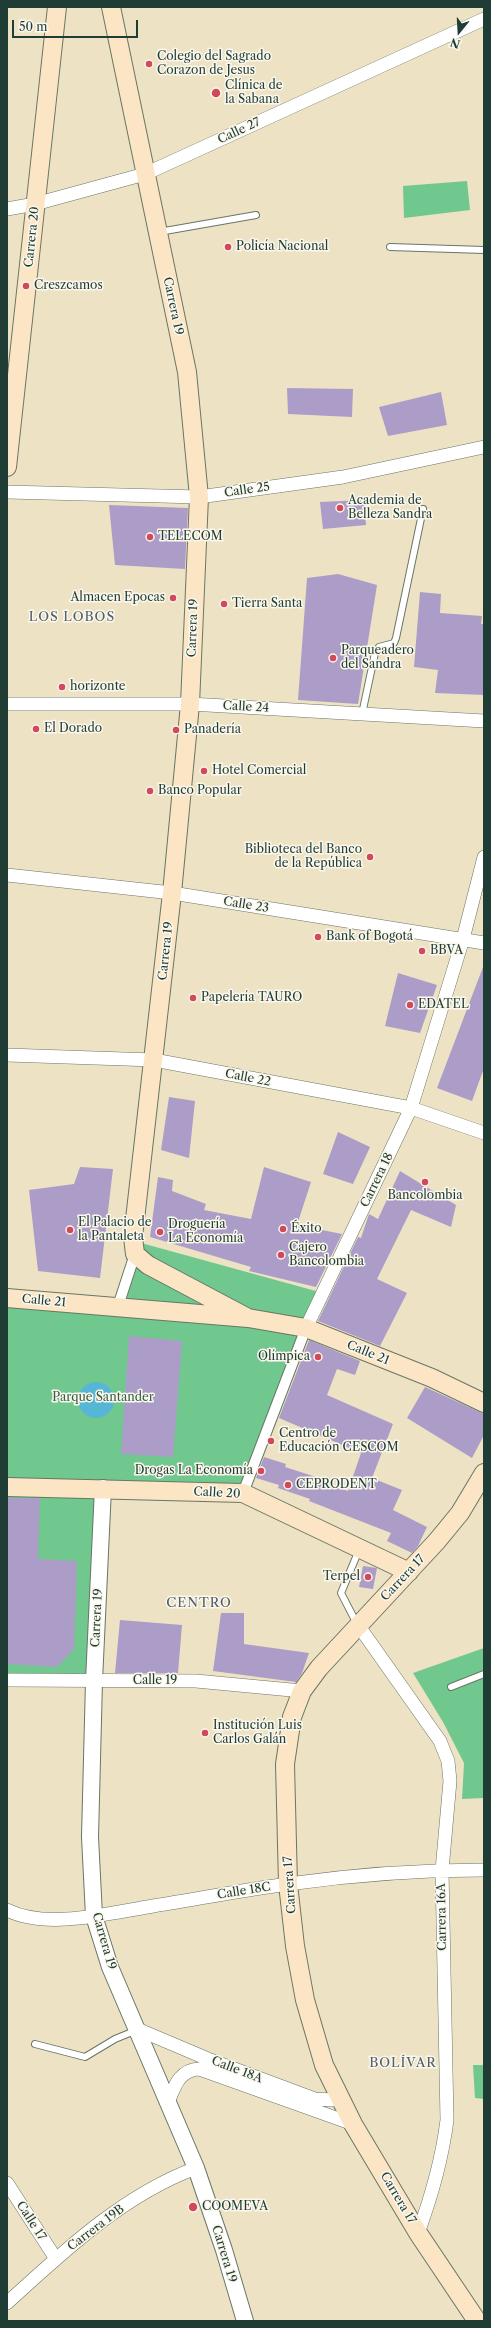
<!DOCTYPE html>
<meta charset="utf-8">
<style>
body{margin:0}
#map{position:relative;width:491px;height:2328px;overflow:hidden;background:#eee2c4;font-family:"Libre Caslon Text",serif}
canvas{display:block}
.frame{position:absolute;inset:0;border:8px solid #1f3d34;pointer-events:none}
.north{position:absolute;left:439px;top:12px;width:40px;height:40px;-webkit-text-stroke:3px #fbf7ec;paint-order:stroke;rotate:198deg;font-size:11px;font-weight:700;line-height:16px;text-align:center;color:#1f3d34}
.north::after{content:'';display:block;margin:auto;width:14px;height:18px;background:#1f3d34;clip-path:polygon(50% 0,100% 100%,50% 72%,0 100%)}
.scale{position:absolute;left:12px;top:20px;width:126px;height:18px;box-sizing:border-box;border:2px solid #1f3d34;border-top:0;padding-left:5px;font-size:12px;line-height:14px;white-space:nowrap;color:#1f3d34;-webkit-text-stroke:3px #fbf7ec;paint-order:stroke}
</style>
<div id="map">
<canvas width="491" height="2328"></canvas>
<div class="frame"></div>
<div class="north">N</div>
<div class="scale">50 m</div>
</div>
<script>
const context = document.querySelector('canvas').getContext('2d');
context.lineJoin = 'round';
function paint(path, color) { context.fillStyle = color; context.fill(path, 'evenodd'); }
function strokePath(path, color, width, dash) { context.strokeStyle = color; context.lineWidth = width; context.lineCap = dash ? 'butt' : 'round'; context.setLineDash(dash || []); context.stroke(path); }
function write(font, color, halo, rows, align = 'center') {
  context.font = font + ' "Libre Caslon Text",serif'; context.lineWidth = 3; context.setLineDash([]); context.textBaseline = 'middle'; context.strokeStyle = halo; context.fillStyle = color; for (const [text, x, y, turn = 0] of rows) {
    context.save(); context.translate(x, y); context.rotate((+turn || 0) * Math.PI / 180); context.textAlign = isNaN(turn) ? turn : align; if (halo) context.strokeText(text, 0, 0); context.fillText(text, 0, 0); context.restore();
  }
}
paint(new Path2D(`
 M 467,181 L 470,210 L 404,218 L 403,186 Z
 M 134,1241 L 323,1293 L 243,1493 L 103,1490 L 94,1681 L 7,1680 L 7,1298 L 118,1306 Z
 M 484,1648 L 484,1798 L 462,1799 L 464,1763 L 443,1722 L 413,1673 Z
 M 473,2065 L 484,2065 L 484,2099 L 475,2098 Z`), '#70c88e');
paint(new Path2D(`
 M78 1400a18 18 0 1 1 36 0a18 18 0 1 1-36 0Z`), '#56b6d5');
paint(new Path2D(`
 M 287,388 L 353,389 L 352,417 L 288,414 Z
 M 441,392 L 447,425 L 388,436 L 379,407 Z
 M 364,500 L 366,525 L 323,529 L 320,502 Z
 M 109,505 L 188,508 L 185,569 L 115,565 Z
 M 338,574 L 377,585 L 358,704 L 298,700 L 307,578 Z
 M 420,592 L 441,594 L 440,613 L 482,616 L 481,624 L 484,624 L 484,695 L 435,693 L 438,670 L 414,667 Z
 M 483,967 L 484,1068 L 472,1101 L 437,1088 Z
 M 398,973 L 437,985 L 420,1033 L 385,1026 Z
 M 169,1097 L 195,1101 L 189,1158 L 161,1150 Z
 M 338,1132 L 370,1147 L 353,1184 L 323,1174 Z
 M 80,1167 L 113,1169 L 100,1278 L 38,1271 L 29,1190 L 74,1184 Z
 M 264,1167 L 311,1182 L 297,1225 L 342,1234 L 316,1287 L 249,1271 L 251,1267 L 150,1237 L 158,1177 L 173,1180 L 172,1191 L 206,1204 L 204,1210 L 251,1219 Z
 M 400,1171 L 456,1205 L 451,1227 L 411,1210 L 377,1279 L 407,1293 L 380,1346 L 318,1321 L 358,1237 L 361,1238 L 369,1214 L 378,1219 Z
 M 129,1336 L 182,1341 L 173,1457 L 121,1454 Z
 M 309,1340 L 360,1361 L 355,1375 L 337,1369 L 327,1395 L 393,1424 L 372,1478 L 402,1490 L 393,1510 L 427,1527 L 418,1546 L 412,1553 L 387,1541 L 391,1533 L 309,1501 L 310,1499 L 278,1488 L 279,1485 L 256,1478 L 264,1457 L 286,1464 L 285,1467 L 316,1477 L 316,1480 L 348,1491 L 361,1453 L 279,1418 Z
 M 425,1387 L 484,1414 L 484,1435 L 472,1458 L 407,1418 Z
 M 7,1498 L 40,1498 L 38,1559 L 77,1561 L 74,1649 L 57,1667 L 7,1664 Z
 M 363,1566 L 377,1568 L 373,1589 L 359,1587 Z
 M 221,1613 L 244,1613 L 244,1644 L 309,1653 L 302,1673 L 296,1682 L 213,1671 Z
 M 120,1620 L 182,1625 L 178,1673 L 115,1673 Z`), '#ac9dc8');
const service = new Path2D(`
 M 159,232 L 256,215
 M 390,247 L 484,250
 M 362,714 L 375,653 L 379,647 L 394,643 L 396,638 L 423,509
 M 357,1624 L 341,1593 L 359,1550
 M 451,1687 L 484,1674
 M 35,2044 L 85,2057 L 115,2039 L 137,2030`);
const pedestrian = new Path2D(`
 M 118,1306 L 135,1254
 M 243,1493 L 306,1328`);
const minor = new Path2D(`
 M 7,209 L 35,204 L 145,174 L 484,19
 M 7,492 L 199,497 L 343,477 L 484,447
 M 7,704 L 190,704 L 484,721
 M 7,875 L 172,893 L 484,943
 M 7,1055 L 154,1060 L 411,1108 L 484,1133
 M 306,1328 L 411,1108 L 463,939 L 484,857
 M 358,1625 L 440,1741 L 448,1761 L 450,1781 L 442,1870 L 447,2120 C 442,2160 432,2195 418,2233
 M 7,1680 L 196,1681 L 302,1691
 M 7,1910 C 47,1930 110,1913 153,1906 C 198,1899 243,1890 288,1884 C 352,1875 419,1870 484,1870
 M 137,2029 L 208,2059 L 315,2099 L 332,2100 L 339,2098
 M 169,2100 C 175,2085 180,2070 199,2069 L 353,2124
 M 7,2183 L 56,2259
 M 7,2303 C 64,2251 123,2195 196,2168`);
const tertiary = new Path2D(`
 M 103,1488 L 94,1681 L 90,1837 L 94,1916 L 110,1967 L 196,2168 L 224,2250 L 245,2321`);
const secondary = new Path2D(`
 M 111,7 L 187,372 L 199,497 L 190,704 L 172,893 L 133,1237 L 135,1254 L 148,1265 L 248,1318
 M 7,467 L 57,7
 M 7,1298 L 248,1318 L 306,1328 L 432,1378 L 484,1403
 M 7,1487 L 243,1493 L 409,1572
 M 477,2321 L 418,2233 L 353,2124 L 324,2065 L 305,2000 L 295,1946 L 288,1884 L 285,1764 L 292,1717 L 302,1691 L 319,1668 L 437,1541 L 460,1513 L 484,1473`);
strokePath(service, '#677766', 8);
strokePath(pedestrian, '#677766', 12);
strokePath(minor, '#677766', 14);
strokePath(tertiary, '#677766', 18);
strokePath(secondary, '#677766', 20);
strokePath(service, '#fff', 6);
strokePath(pedestrian, '#fff', 10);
strokePath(minor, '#fff', 13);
strokePath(tertiary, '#fff', 16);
strokePath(secondary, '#fce5c4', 18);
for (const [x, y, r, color] of [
 [149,64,4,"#d1495b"],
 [216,93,5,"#d1495b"],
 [228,247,4,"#d1495b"],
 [26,286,4,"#d1495b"],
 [340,508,4,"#d1495b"],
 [150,537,4,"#d1495b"],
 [173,598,4,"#d1495b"],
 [224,604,4,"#d1495b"],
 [333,658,4,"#d1495b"],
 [62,687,4,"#d1495b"],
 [36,729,4,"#d1495b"],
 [176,730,4,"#d1495b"],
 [204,771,4,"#d1495b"],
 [150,791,4,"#d1495b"],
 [370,857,4,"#d1495b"],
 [318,937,4,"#d1495b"],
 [422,951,4,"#d1495b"],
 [193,998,4,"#d1495b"],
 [410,1005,4,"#d1495b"],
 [425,1182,4,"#d1495b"],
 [283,1229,4,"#d1495b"],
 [70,1230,4,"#d1495b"],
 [160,1232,4,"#d1495b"],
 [281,1255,4,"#d1495b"],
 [318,1357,4,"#d1495b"],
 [271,1441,4,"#d1495b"],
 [261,1471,4,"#d1495b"],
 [288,1485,4,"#d1495b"],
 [368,1577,4,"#d1495b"],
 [205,1733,4,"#d1495b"],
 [193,2207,5,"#d1495b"]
]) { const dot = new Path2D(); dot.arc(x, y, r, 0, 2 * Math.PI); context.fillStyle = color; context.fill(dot); strokePath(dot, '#fbf7ec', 1.5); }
write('12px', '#1f3d34', '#fbf7ec', [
 ["Colegio del Sagrado",157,57],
 ["Corazon de Jesus",157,71],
 ["Clínica de",225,86],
 ["la Sabana",225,100],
 ["Policía Nacional",236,247],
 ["Creszcamos",34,286],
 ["Academia de",348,501],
 ["Belleza Sandra",348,515],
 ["TELECOM",158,537],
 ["Almacen Epocas",165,598,"right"],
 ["Tierra Santa",232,604],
 ["Parqueadero",341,651],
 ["del Sandra",341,665],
 ["horizonte",70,687],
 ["El Dorado",44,729],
 ["Panadería",184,730],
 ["Hotel Comercial",212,771],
 ["Banco Popular",158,791],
 ["Biblioteca del Banco",362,850,"right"],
 ["de la República",362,864,"right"],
 ["Bank of Bogotá",326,937],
 ["BBVA",430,951],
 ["Papelería TAURO",201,998],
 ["EDATEL",418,1005],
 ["Bancolombia",425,1196,"center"],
 ["El Palacio de",78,1223],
 ["la Pantaleta",78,1237],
 ["Droguería",168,1225],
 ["La Economía",168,1239],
 ["Éxito",291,1229],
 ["Cajero",289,1248],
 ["Bancolombia",289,1262],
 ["Olímpica",310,1357,"right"],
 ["Centro de",279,1434],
 ["Educación CESCOM",279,1448],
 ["Drogas La Economía",253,1471,"right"],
 ["CEPRODENT",296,1485],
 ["Terpel",360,1577,"right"],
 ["Institución Luis",213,1726],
 ["Carlos Galán",213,1740],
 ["COOMEVA",202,2207]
], 'left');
write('12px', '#1f3d34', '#fbf7ec', [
 ["Calle 27",239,131,-25],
 ["Carrera 20",32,237,-84],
 ["Carrera 19",173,306,78],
 ["Calle 25",247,490,-8],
 ["Carrera 19",193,628,-88],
 ["Calle 24",246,707,3],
 ["Calle 23",246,905,9],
 ["Carrera 19",166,951,-84],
 ["Calle 22",248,1078,11],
 ["Carrera 18",377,1180,-64],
 ["Calle 21",44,1301,5],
 ["Calle 21",368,1353,22],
 ["Calle 20",217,1493,3],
 ["Carrera 17",403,1578,-47],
 ["Carrera 19",97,1618,-87],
 ["Calle 19",155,1681],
 ["Carrera 17",290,1885,-94],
 ["Calle 18C",244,1891,-9],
 ["Carrera 16A",442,1917,-91],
 ["Carrera 19",104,1941,74],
 ["Calle 18A",237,2070,21],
 ["Carrera 17",398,2198,59],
 ["Calle 17",31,2221,57],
 ["Carrera 19B",96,2228,-37],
 ["Carrera 19",224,2254,73]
]);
write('12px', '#33604a', '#fbf7ec', [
 ["Parque Santander",103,1398]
]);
context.letterSpacing = '1px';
write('13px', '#505f68', '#fbf7ec', [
 ["LOS LOBOS",72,617],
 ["CENTRO",199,1603],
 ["BOLÍVAR",403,2063]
]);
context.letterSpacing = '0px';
</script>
